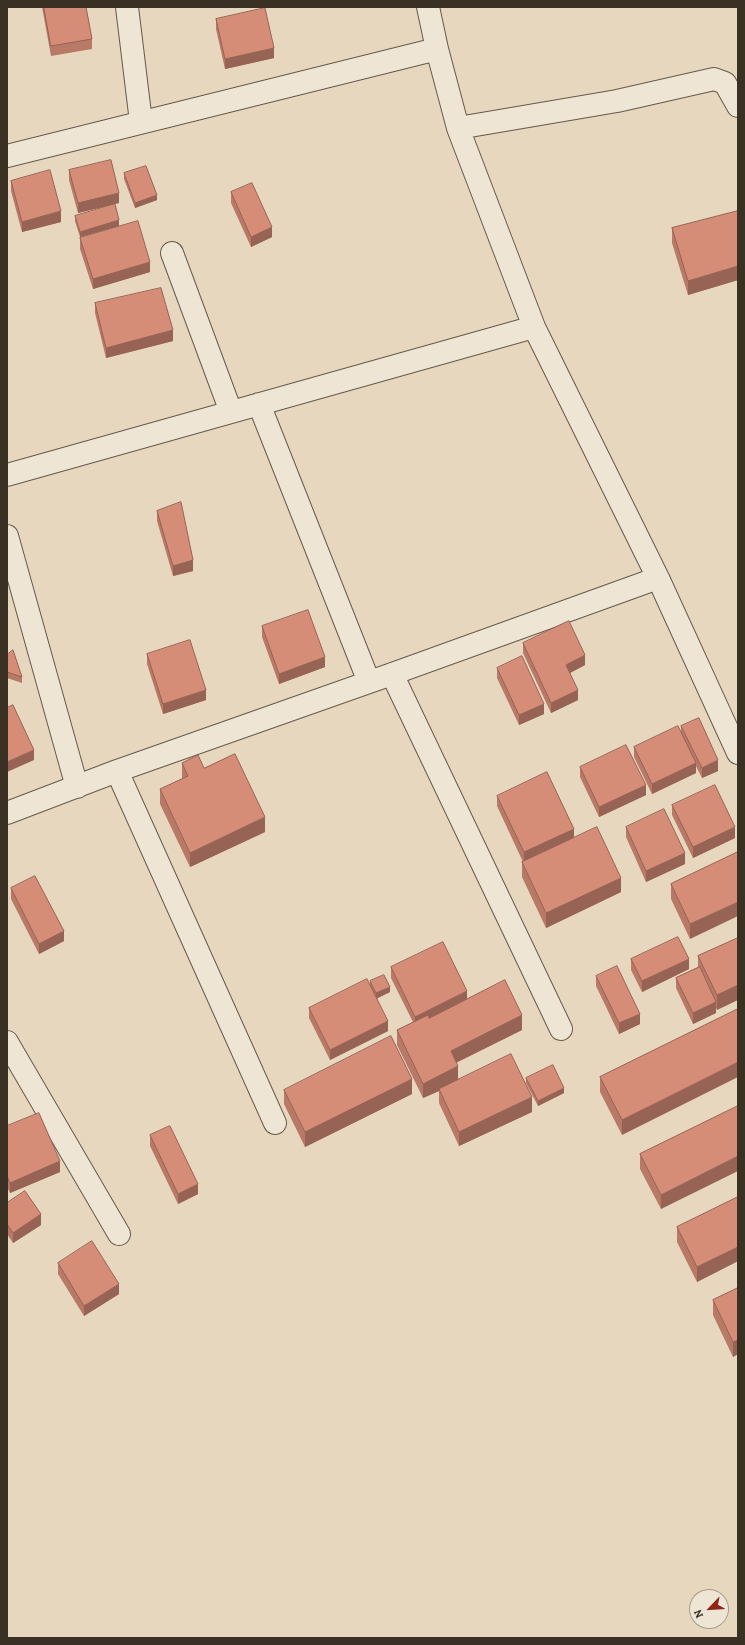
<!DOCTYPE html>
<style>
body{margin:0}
#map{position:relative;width:745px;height:1645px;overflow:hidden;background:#e7d7be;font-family:Alegreya,serif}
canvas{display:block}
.frame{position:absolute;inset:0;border:8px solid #3a3023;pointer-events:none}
.north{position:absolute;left:689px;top:1589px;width:40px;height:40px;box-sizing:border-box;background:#efe5d5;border:1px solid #a79d8e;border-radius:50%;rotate:245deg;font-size:11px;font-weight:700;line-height:16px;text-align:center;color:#3a3023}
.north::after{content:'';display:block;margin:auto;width:14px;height:18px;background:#8f2418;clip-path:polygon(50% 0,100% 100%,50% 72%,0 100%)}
</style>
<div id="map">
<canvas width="745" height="1645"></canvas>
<div class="frame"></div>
<div class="north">N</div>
</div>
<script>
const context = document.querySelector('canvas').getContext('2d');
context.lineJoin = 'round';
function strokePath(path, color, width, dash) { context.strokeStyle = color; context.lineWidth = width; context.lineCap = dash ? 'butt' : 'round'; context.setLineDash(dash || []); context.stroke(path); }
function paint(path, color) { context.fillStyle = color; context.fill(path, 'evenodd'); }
const minor = new Path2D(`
 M 127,7 L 141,122
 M 428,7 L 437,49 L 458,128 L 534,327 L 658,578 L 738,753
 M 458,128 L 617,101 L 714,79 L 725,83 L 738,106
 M 7,156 L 437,49
 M 172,253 L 231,412
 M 259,404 L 369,682
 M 7,475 L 534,327
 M 7,536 L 77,787
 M 392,674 L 561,1029
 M 117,771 L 275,1123
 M 7,813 L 117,771 L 392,674 L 658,578
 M 7,1042 L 119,1234`);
strokePath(minor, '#655a4a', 24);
strokePath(minor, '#efe5d5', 22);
paint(new Path2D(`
 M 42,7 L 86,7 L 92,39 L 92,49 L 51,56 Z
 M 216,19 L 274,58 L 225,69 L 216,29 Z
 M 69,170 L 119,203 L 78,213 L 69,180 Z
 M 124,173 L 157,200 L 135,208 L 124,179 Z
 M 11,181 L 61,222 L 22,232 L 11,191 Z
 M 231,192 L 272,237 L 251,247 L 231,203 Z
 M 738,211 L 738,280 L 688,295 L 672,243 L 672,228 Z
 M 75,216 L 119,226 L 80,237 L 75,221 Z
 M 80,238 L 150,272 L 93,289 L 80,249 Z
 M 95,303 L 173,341 L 106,358 L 95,313 Z
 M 157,511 L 193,571 L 173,576 L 157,521 Z
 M 262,626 L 325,667 L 279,684 L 262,637 Z
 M 523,643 L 585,665 L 570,673 L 578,700 L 551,713 L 523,653 Z
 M 147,654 L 206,700 L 163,714 L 147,664 Z
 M 7,655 L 22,677 L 22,683 L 7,678 Z
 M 497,668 L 544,714 L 519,725 L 497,678 Z
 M 681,726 L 718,771 L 702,778 L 696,766 L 696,773 L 652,794 L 634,757 L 634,747 L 681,732 Z
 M 182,763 L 204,768 L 265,832 L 190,867 L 160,804 L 160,789 L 182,779 Z
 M 580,767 L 646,795 L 599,817 L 580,777 Z
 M 497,796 L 574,838 L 621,892 L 546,928 L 522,877 L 522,862 L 523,862 L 497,806 Z
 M 672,805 L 735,838 L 693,858 L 672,815 Z
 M 626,827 L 685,864 L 646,882 L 626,837 Z
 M 738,852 L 690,939 L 671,899 L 671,884 Z
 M 11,888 L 64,941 L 39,954 L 11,899 Z
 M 738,938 L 717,1010 L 716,1008 L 716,1013 L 693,1024 L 676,988 L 676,978 L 698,967 L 698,956 Z
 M 631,959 L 689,969 L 642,992 L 631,970 Z
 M 391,967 L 467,999 L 522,1030 L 456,1063 L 458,1079 L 532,1112 L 459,1146 L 439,1103 L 439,1091 L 423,1098 L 397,1045 L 397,1030 L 413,1022 L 391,978 Z
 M 596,976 L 640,1024 L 619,1034 L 596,986 Z
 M 370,981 L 390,992 L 377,998 L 388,1031 L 330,1060 L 309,1018 L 309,1008 L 370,985 Z
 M 738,1009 L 622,1135 L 600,1092 L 600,1077 Z
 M 526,1078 L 564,1093 L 538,1106 L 526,1083 Z
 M 284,1090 L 412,1094 L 305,1147 L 284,1104 Z
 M 738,1106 L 661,1209 L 640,1169 L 640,1154 Z
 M 7,1126 L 60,1172 L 10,1193 L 7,1187 Z
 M 150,1135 L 198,1194 L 178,1204 L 150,1146 Z
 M 738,1197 L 738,1261 L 697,1282 L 677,1242 L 677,1227 Z
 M 7,1203 L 41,1225 L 13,1243 L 7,1234 Z
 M 58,1263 L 119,1294 L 84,1316 L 58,1274 Z
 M 738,1288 L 738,1354 L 733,1357 L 713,1315 L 713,1300 Z`), '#b87967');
paint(new Path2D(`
 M 274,48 L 274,58 L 225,69 L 225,59 Z
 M 119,193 L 119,203 L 78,213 L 78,203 Z
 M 157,195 L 157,200 L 135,208 L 135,203 Z
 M 61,211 L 61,222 L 22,232 L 22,222 Z
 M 119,220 L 119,226 L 80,237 L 80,232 Z
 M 272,227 L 272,237 L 251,247 L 251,237 Z
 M 150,262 L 150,272 L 93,289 L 93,279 Z
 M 738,266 L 738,280 L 688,295 L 688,281 Z
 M 173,330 L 173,341 L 106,358 L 106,348 Z
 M 193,560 L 193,571 L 173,576 L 173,566 Z
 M 585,655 L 585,665 L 566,675 L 566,665 Z
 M 325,657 L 325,667 L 279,684 L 279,674 Z
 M 206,690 L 206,700 L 163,714 L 163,704 Z
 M 578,690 L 578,700 L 551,713 L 551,703 Z
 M 544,704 L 544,714 L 519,725 L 519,715 Z
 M 34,750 L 34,760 L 7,772 L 7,762 Z
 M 718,760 L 718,771 L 702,778 L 702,768 Z
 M 696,763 L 696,773 L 652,794 L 652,784 Z
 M 646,785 L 646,795 L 599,817 L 599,807 Z
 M 265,817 L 265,832 L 190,867 L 190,853 Z
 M 735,827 L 735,838 L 693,858 L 693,847 Z
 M 574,829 L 574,839 L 524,862 L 524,852 Z
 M 685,853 L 685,864 L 646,882 L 646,871 Z
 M 621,878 L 621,892 L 546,928 L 546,913 Z
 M 738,902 L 738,916 L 690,939 L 690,924 Z
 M 64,931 L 64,941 L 39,954 L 39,944 Z
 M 689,959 L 689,969 L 642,992 L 642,981 Z
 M 738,985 L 738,1000 L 717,1010 L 717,995 Z
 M 390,987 L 390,992 L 376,999 L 376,993 Z
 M 467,991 L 467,1001 L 415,1027 L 415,1017 Z
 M 716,1002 L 716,1013 L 693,1024 L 693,1013 Z
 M 640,1014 L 640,1024 L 619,1034 L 619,1023 Z
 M 522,1015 L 522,1030 L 451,1065 L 451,1051 Z
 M 388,1021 L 388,1031 L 330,1060 L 330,1050 Z
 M 738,1062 L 738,1077 L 622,1135 L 622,1120 Z
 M 458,1066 L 458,1081 L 439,1089 L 439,1091 L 423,1098 L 423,1084 Z
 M 412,1079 L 412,1094 L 305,1147 L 305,1132 Z
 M 564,1088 L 564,1093 L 538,1106 L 538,1101 Z
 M 532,1097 L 532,1112 L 459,1146 L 459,1132 Z
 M 738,1156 L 738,1171 L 661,1209 L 661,1195 Z
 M 60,1161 L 60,1172 L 10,1193 L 10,1183 Z
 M 198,1184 L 198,1194 L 178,1204 L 178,1194 Z
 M 41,1214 L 41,1225 L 13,1243 L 13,1233 Z
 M 738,1247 L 738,1261 L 697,1282 L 697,1267 Z
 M 119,1284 L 119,1294 L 84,1316 L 84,1306 Z
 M 738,1340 L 738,1354 L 733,1357 L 733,1342 Z`), '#966354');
const building = new Path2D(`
 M 44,7 L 86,7 L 92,39 L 51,46 Z
 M 265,8 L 274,48 L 225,59 L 216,19 Z
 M 111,160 L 119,193 L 78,203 L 69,170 Z
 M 146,166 L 157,195 L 135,203 L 124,173 Z
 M 50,170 L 61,211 L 22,222 L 11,181 Z
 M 252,183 L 272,227 L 251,237 L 231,192 Z
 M 115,204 L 119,220 L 80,232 L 75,216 Z
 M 738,211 L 738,266 L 688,281 L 672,228 Z
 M 138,221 L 150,262 L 93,279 L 80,238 Z
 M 161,288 L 173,330 L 106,348 L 95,303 Z
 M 181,502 L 193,560 L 173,566 L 157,511 Z
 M 308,610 L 325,657 L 279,674 L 262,626 Z
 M 569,621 L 585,655 L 566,665 L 578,690 L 551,703 L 523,643 Z
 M 190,640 L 206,690 L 163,704 L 147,654 Z
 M 13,650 L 22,677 L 7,672 L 7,655 Z
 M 522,656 L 544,704 L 519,715 L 497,668 Z
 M 13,705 L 34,750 L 7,762 L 7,708 Z
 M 699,718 L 718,760 L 702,768 L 681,726 Z
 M 678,726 L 696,763 L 652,784 L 634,747 Z
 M 626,745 L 646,785 L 599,807 L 580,767 Z
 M 235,754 L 265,817 L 190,853 L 160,789 L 188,776 L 182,763 L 198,755 L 204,768 Z
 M 547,772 L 574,829 L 524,852 L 497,796 Z
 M 715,785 L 735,827 L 693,847 L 672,805 Z
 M 664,809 L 685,853 L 646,871 L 626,827 Z
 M 597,827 L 621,878 L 546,913 L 522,862 Z
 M 738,852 L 738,902 L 690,924 L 671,884 Z
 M 35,876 L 64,931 L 39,944 L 11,888 Z
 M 678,937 L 689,959 L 642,981 L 631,959 Z
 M 738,938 L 738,985 L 717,995 L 698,956 Z
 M 443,942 L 467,991 L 415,1017 L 391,967 Z
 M 617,966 L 640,1014 L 619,1023 L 596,976 Z
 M 700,967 L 716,1002 L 693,1013 L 676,978 Z
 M 384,975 L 390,987 L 376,993 L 370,981 Z
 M 367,979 L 388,1021 L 330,1050 L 309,1008 Z
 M 505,980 L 522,1015 L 451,1051 L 458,1066 L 423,1084 L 397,1030 L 428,1015 L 429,1018 Z
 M 738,1009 L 738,1062 L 622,1120 L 600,1077 Z
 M 391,1036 L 412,1079 L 305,1132 L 284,1090 Z
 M 511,1054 L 532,1097 L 459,1132 L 439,1089 Z
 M 553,1065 L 564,1088 L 538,1101 L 526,1078 Z
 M 738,1106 L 738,1156 L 661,1195 L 640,1154 Z
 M 39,1113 L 60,1161 L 10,1183 L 7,1176 L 7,1126 Z
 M 170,1126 L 198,1184 L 178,1194 L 150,1135 Z
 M 25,1191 L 41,1214 L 13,1233 L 7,1224 L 7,1203 Z
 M 738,1197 L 738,1247 L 697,1267 L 677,1227 Z
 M 92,1241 L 119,1284 L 84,1306 L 58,1263 Z
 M 738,1288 L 738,1340 L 733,1342 L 713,1300 Z`);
paint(building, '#d68d78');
strokePath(building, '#966354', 1);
</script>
